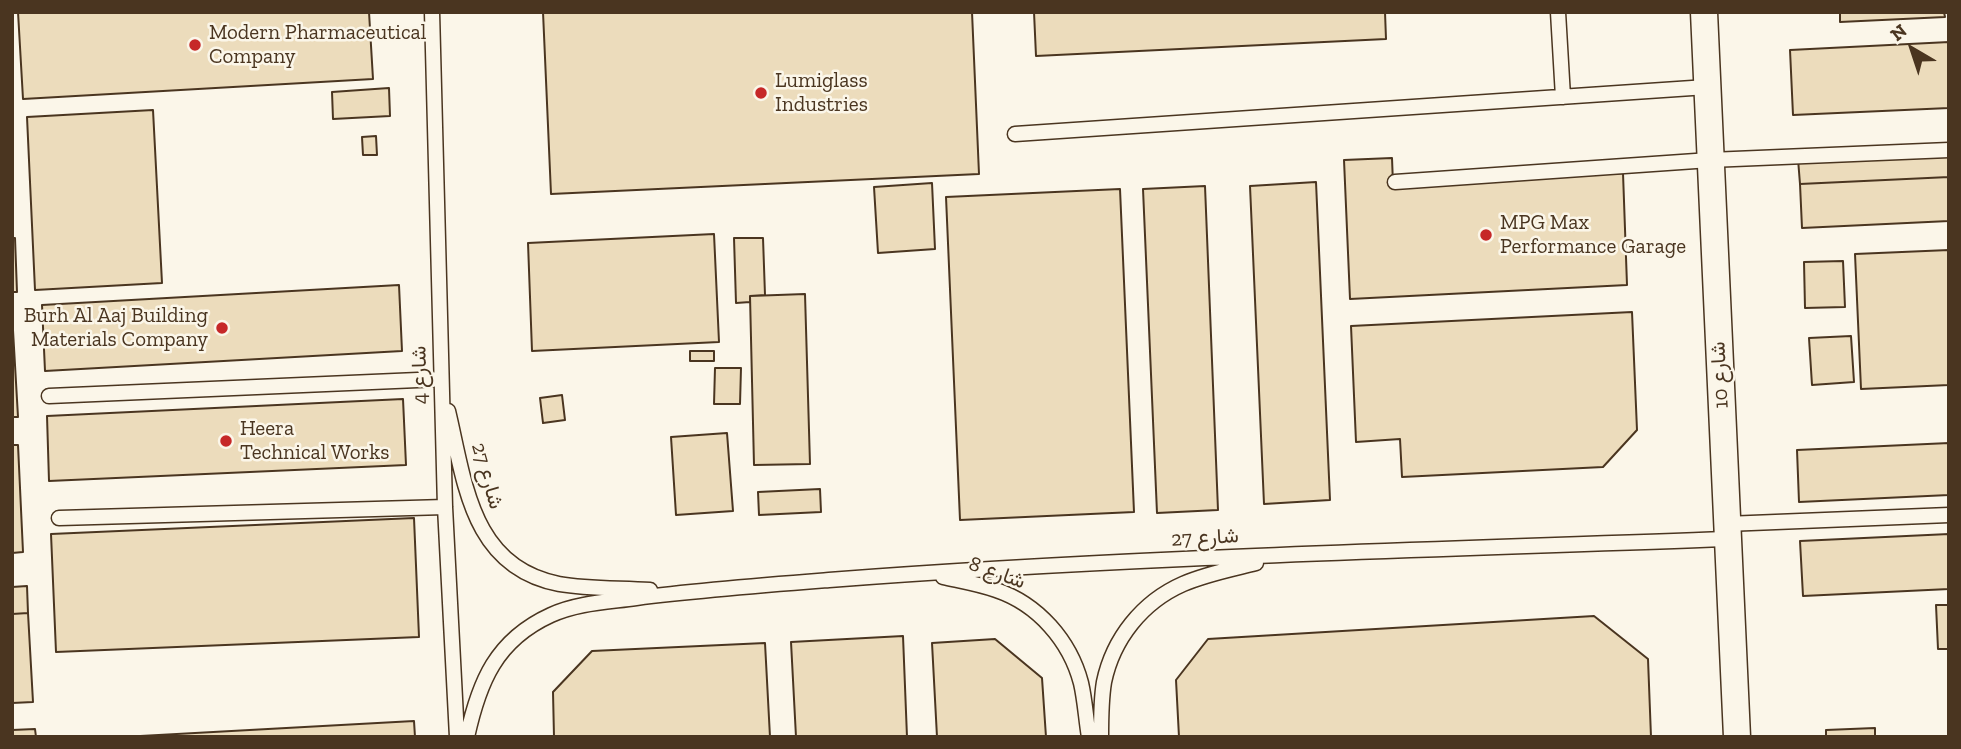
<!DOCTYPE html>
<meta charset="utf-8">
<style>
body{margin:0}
#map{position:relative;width:1961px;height:749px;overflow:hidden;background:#fbf6e9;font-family:"Zilla Slab",serif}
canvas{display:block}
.frame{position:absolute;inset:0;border:14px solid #4a3520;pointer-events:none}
.north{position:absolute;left:1877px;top:14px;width:70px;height:70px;-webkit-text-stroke:5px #fbf6e9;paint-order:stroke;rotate:321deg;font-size:19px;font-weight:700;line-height:28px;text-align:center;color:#4a3520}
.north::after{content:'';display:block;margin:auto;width:24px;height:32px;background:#4a3520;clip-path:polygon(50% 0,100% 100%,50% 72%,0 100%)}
</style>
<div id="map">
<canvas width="1961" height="749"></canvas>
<div class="frame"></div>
<div class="north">N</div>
</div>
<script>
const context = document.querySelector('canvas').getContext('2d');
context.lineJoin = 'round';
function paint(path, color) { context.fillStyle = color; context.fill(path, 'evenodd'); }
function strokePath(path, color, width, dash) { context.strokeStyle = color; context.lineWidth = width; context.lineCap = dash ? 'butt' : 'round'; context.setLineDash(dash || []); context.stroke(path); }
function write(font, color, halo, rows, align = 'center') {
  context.font = font + ' "Zilla Slab",Vazirmatn,serif'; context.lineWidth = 5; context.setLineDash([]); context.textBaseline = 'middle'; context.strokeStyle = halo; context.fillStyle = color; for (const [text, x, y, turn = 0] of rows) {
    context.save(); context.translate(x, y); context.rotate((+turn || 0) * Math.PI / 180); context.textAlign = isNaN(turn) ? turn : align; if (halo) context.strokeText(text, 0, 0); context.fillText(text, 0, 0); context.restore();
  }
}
const building = new Path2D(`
 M 18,12 L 369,12 L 373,79 L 23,99 Z
 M 543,12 L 972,12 L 979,174 L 551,194 Z
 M 1034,12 L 1385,12 L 1386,39 L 1036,56 Z
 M 1840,12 L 1944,12 L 1945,17 L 1840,22 Z
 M 1949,42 L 1949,108 L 1793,115 L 1790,50 Z
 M 389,88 L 390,116 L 333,119 L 332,92 Z
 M 153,110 L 162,283 L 35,290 L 27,117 Z
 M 376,136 L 377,155 L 363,155 L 362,137 Z
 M 1949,151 L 1949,177 L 1800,184 L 1798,159 Z
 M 1392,158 L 1393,184 L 1623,173 L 1627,285 L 1350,299 L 1344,160 Z
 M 1949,177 L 1949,221 L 1802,228 L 1800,184 Z
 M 1316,182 L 1330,500 L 1264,504 L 1250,186 Z
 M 932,183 L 935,249 L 878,253 L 874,187 Z
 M 1205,186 L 1218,510 L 1157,513 L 1143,189 Z
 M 1120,189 L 1134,512 L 960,520 L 946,197 Z
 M 714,234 L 719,342 L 532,351 L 528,243 Z
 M 12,238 L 15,238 L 17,292 L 12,292 Z
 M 734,238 L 763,238 L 765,295 L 750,296 L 750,302 L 736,303 Z
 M 1949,250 L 1949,385 L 1861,389 L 1855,254 Z
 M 1843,261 L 1845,307 L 1805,308 L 1804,262 Z
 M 399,285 L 402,351 L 45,371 L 42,305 Z
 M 805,294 L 810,464 L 754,465 L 750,296 Z
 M 1632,312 L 1637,430 L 1603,467 L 1402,477 L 1400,439 L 1356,442 L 1351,326 Z
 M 12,313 L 18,417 L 12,417 Z
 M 1851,336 L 1854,382 L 1812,385 L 1809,338 Z
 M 690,351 L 714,351 L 714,361 L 690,361 Z
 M 715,368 L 741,368 L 740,404 L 714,404 Z
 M 562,395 L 565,420 L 543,423 L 540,398 Z
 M 403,399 L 406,465 L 49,481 L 47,416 Z
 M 727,433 L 733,511 L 676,515 L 671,437 Z
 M 1949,443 L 1949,495 L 1799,502 L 1797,450 Z
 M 12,445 L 18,445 L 23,552 L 12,553 Z
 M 820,489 L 821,512 L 759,515 L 758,492 Z
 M 414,518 L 419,637 L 56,652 L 51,534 Z
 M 1949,534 L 1949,589 L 1803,596 L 1800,541 Z
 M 27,586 L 28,613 L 12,614 L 12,587 Z
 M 1936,605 L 1949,605 L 1949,649 L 1938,649 Z
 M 28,613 L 33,702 L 12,703 L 12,614 Z
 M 1594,616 L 1648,659 L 1651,737 L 1179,737 L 1176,680 L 1208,639 Z
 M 903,636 L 907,737 L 796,737 L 791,642 Z
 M 995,639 L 1042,678 L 1046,737 L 937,737 L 932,643 Z
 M 765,643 L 770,737 L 554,737 L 553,692 L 592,651 Z
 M 414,721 L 415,737 L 122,737 Z
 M 1875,728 L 1875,737 L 1826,737 L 1826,730 Z
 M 35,729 L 36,737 L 12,737 L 12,730 Z`);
paint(building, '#ecdcbc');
strokePath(building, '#4a3520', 2);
const service = new Path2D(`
 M 432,12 L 445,507 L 457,737
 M 1558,12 L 1563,97
 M 1015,134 L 1707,87
 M 1395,182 L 1710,160 L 1949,150
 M 49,396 L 441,379
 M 448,411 C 465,482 471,567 559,584 C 588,589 620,588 650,590
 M 59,518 L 445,507
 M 1726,524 L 1949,515
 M 943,577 C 961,581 979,584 996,590 C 1038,604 1070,641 1081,683 C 1085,700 1086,719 1089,737
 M 467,737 C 479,682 496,640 551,615 C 577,603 607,602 636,598 C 700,590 765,585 829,580 C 1128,557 1427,550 1727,539
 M 1101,737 C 1101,719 1101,700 1104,682 C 1113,639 1142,602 1183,584 C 1206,574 1232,569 1256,563`);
const minor = new Path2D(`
 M 1704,12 L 1737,737`);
strokePath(service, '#4a3520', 17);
strokePath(minor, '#4a3520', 29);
strokePath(service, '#fbf6e9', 14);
strokePath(minor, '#fbf6e9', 26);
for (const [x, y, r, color] of [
 [195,45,7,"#c62828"],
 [761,93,7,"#c62828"],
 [1486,235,7,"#c62828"],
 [222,328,7,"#c62828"],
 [226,441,7,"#c62828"]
]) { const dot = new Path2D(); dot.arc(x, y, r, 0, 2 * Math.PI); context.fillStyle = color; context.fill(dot); strokePath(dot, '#fbf6e9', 2.5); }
write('21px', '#4a3520', '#fbf6e9', [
 ["Modern Pharmaceutical",209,33],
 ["Company",209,57],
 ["Lumiglass",775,81],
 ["Industries",775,105],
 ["MPG Max",1500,223],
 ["Performance Garage",1500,247],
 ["Burh Al Aaj Building",208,316,"right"],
 ["Materials Company",208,340,"right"],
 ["Heera",240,429],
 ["Technical Works",240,453]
], 'left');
write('21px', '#4a3520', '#fbf6e9', [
 ["شارع 4",420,375,-91],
 ["شارع 10",1720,375,-93],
 ["شارع 27",487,476,74],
 ["شارع 27",1205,538,-3],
 ["شارع 8",997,573,20]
]);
</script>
